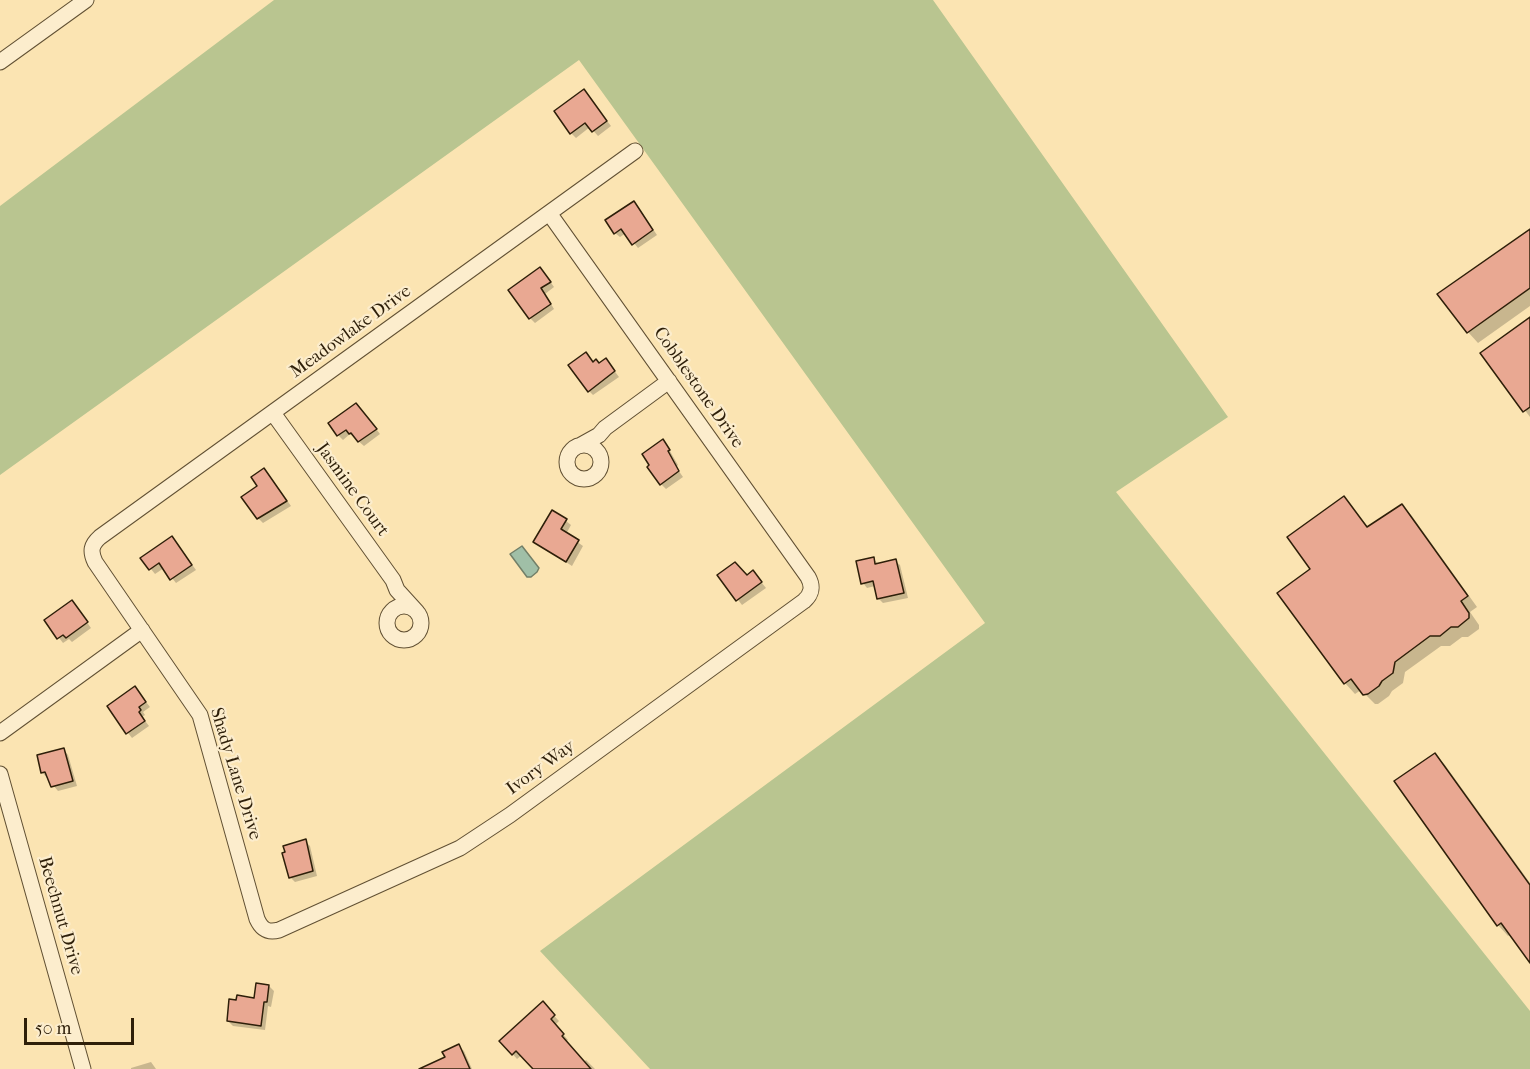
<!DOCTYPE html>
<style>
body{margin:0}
#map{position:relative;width:1530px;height:1069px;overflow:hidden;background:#fbe4b2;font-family:"IM FELL French Canon",serif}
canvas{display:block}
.scale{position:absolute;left:24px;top:1018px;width:110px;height:27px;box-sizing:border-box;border:3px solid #2e1f09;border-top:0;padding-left:8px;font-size:18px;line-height:21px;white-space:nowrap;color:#2e1f09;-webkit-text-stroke:4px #fcedcd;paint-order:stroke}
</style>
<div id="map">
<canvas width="1530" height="1069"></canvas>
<div class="scale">50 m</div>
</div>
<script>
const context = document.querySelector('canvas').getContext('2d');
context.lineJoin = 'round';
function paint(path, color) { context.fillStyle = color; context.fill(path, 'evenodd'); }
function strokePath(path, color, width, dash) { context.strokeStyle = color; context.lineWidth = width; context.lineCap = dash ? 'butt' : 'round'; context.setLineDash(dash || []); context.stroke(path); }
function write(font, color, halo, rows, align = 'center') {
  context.font = font + ' "IM FELL French Canon",serif'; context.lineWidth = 4.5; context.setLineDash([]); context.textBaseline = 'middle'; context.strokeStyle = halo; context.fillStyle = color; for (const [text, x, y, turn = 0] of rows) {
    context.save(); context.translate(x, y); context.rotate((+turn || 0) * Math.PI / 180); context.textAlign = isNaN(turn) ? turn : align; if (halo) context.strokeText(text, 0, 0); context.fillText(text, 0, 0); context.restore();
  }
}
paint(new Path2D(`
 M 274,0 L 933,0 L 1228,417 L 1116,492 L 1530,1011 L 1530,1069 L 650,1069 L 540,951 L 985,623 L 579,60 L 0,475 L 0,206 Z`), '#b9c590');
const water = new Path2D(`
 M 522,546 L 539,568 L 537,572 L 531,577 L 527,577 L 510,554 Z`);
paint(water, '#a0bfa7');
strokePath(water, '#727f68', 1.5);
paint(new Path2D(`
 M 588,96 L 611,126 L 598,136 L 590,127 L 576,138 L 571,133 Z
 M 638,207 L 657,235 L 638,248 L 626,233 L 620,237 L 615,233 Z
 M 1530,231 L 1530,306 L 1478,343 L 1468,332 Z
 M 545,274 L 554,287 L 545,294 L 554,309 L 535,323 L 530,318 Z
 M 1530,319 L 1530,417 L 1482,353 Z
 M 593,363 L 610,365 L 619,377 L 593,395 L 589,391 Z
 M 364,413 L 380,434 L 364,446 L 350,434 L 343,440 L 338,435 Z
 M 667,446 L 678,465 L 676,467 L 683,477 L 666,489 L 661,484 Z
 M 269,475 L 291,506 L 263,523 L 258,518 L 259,486 Z
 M 1344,498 L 1369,528 L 1402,505 L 1412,516 L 1477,607 L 1470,612 L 1479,625 L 1479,629 L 1468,637 L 1462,637 L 1450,646 L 1441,646 L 1405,672 L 1403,683 L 1392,691 L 1389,696 L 1378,704 L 1375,704 L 1361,690 L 1355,694 L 1345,683 L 1312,570 Z
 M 566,521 L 571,525 L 566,534 L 583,546 L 572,566 L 535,542 Z
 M 176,543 L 196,570 L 176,583 L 164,568 L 155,574 L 142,558 Z
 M 873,558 L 878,564 L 895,561 L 900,565 L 908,598 L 883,603 L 878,598 L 875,586 L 867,588 L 863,583 Z
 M 753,572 L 766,588 L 742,605 L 719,575 L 747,576 Z
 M 76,607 L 91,628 L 72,642 L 69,639 L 63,643 L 46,621 Z
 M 135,688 L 150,707 L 143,712 L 145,715 L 142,717 L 149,726 L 132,738 L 128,733 Z
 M 64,750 L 68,755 L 77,786 L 58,791 L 42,772 Z
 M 1435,755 L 1445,765 L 1530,883 L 1530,961 L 1511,934 L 1508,936 L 1498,925 L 1396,782 Z
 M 305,841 L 310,846 L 317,876 L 295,882 L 290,877 Z
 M 269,986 L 274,991 L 271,1007 L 268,1006 L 265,1030 L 233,1026 L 228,1021 L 255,1000 Z
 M 543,1004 L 559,1021 L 555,1025 L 568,1040 L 565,1042 L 584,1062 L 586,1060 L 595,1069 L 535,1069 L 522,1055 L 517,1059 L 501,1041 Z
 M 459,1046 L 464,1051 L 472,1069 L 430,1069 L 447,1058 Z
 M 151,1062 L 156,1069 L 131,1069 L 131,1068 Z`), '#0003');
const building = new Path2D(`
 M 584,89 L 607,121 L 592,132 L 585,123 L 570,134 L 554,111 Z
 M 634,201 L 653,230 L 632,245 L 621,229 L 614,234 L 605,220 Z
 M 1530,229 L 1530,288 L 1467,333 L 1437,294 Z
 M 540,267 L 551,282 L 541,288 L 551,304 L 529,319 L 508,290 Z
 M 1530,317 L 1530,407 L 1523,412 L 1480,353 Z
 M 586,352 L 593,362 L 596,359 L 599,363 L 606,358 L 615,371 L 588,392 L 568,365 Z
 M 356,403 L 377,429 L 358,442 L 351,433 L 349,434 L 346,430 L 337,436 L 328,423 Z
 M 663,439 L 670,450 L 668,451 L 679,471 L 660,485 L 647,467 L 649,465 L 642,454 Z
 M 264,468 L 287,501 L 257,519 L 241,497 L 257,486 L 251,477 Z
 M 1344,496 L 1367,527 L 1402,504 L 1468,596 L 1461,601 L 1469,613 L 1469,618 L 1458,627 L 1451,627 L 1440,636 L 1430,636 L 1395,662 L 1393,673 L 1382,681 L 1379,686 L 1368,694 L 1363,695 L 1351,679 L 1344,684 L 1277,593 L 1310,569 L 1287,537 Z
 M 552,510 L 567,519 L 561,529 L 579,540 L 566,562 L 533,542 Z
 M 172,536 L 192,565 L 170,580 L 159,563 L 149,570 L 140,558 Z
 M 874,557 L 875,564 L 896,559 L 904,593 L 877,599 L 873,581 L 861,584 L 856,561 Z
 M 735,562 L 747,575 L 753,570 L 762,582 L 736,601 L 717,575 Z
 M 72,600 L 88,622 L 66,638 L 63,635 L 57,639 L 44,620 Z
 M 135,686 L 146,702 L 139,707 L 141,710 L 139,712 L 145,721 L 126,734 L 107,706 Z
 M 64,748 L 73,781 L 51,787 L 45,772 L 41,773 L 37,755 Z
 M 1435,753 L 1530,885 L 1530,963 L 1501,923 L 1497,926 L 1394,781 Z
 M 306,839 L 313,871 L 289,878 L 282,853 L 285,852 L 283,846 Z
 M 256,983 L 269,985 L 267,1002 L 264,1002 L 261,1026 L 227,1021 L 229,999 L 236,1000 L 237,995 L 254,998 Z
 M 543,1001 L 555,1015 L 551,1019 L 564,1034 L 562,1036 L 591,1069 L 533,1069 L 516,1051 L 512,1055 L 499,1041 Z
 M 459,1044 L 470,1069 L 419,1069 L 445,1057 L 442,1052 Z`);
paint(building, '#e9a892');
strokePath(building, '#2e1f09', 1.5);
const minor = new Path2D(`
 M 0,62 L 86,0
 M 549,213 L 808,577 C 813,586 812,594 804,601 L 510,815 L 460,848 L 279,930 C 268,933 262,930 257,919 L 200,715 L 95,562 C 90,551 91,545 100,537 L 635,151
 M 273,413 L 393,580 L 397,590 L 417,612
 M 581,445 L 599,435 L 605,428 L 669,381
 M567 462a17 17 0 1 1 34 0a17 17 0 1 1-34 0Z
 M387 623a17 17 0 1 1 34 0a17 17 0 1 1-34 0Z
 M 0,733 L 142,630
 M 0,774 L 83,1069`);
strokePath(minor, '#615033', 17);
strokePath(minor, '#fcedcd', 15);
write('18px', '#2e1f09', '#fcedcd', [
 ["Meadowlake Drive",351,332,-36],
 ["Cobblestone Drive",698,388,55],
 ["Jasmine Court",352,490,54],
 ["Ivory Way",541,768,-36],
 ["Shady Lane Drive",235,774,73],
 ["Beechnut Drive",60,916,74]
]);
</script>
